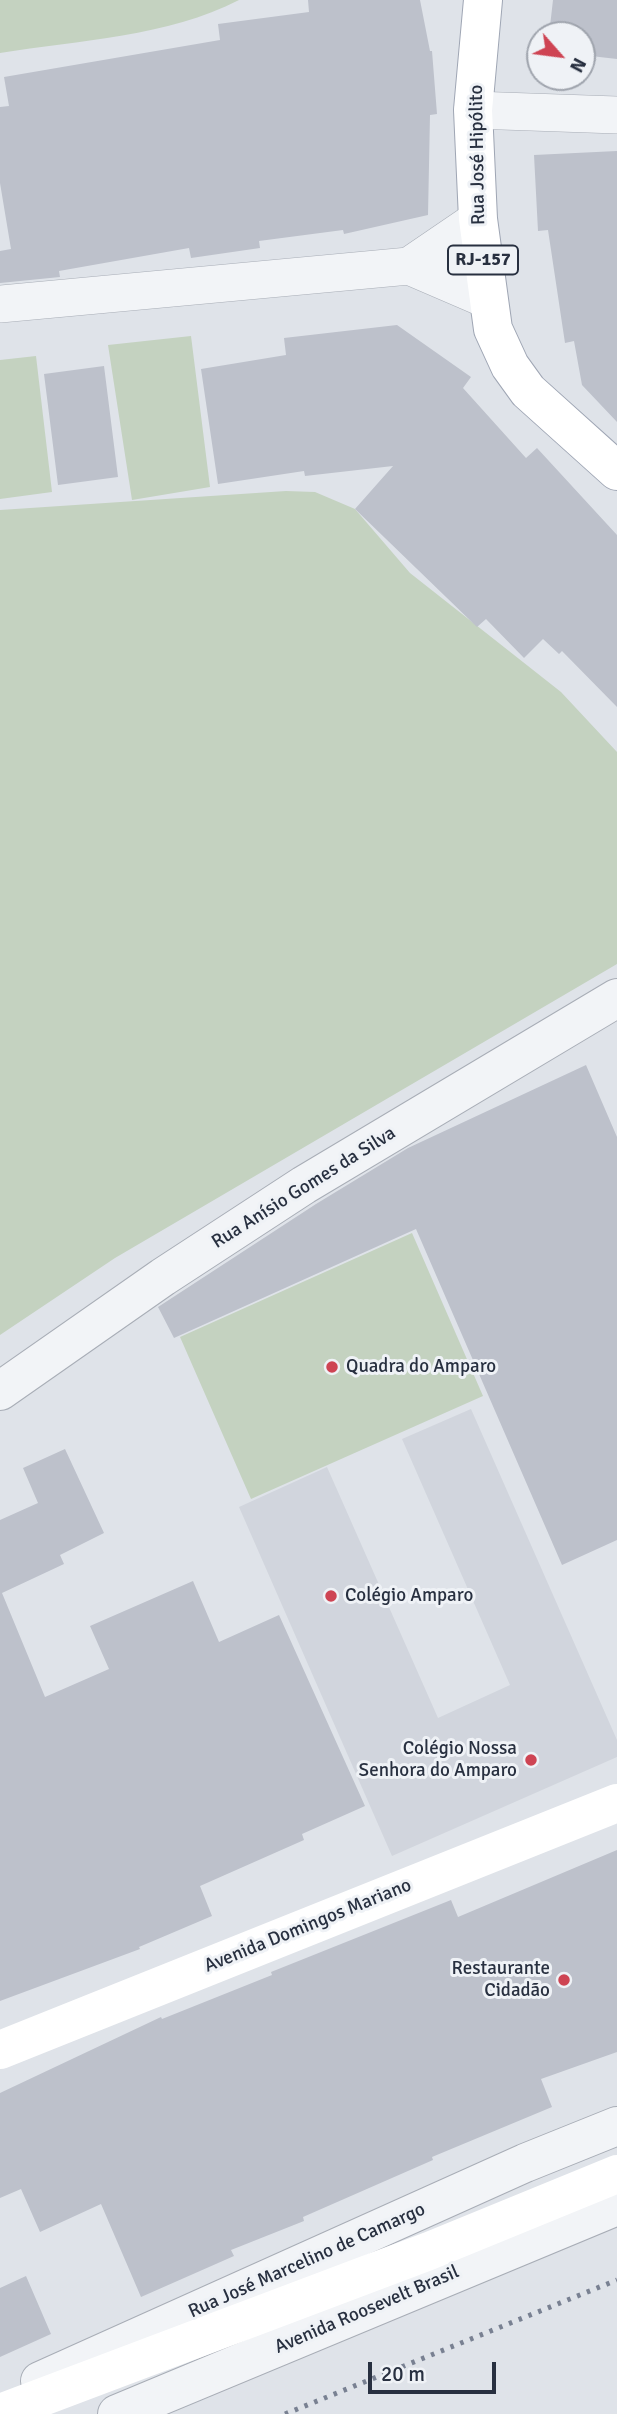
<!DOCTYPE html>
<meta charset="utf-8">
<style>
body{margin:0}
#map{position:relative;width:617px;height:2414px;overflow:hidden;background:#dfe3e9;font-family:Signika,sans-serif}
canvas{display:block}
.north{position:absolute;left:526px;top:21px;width:70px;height:70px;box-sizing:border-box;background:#eff2f6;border:2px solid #9fa4ad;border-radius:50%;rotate:118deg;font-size:19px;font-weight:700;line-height:28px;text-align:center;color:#283040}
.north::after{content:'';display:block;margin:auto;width:24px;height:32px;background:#ce4453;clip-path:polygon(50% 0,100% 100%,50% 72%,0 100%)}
.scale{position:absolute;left:368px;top:2362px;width:128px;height:32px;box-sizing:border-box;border:4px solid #283040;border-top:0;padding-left:9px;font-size:21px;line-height:24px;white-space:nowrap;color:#283040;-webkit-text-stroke:5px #eff2f6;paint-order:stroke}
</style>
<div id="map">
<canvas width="617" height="2414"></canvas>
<div class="north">N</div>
<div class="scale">20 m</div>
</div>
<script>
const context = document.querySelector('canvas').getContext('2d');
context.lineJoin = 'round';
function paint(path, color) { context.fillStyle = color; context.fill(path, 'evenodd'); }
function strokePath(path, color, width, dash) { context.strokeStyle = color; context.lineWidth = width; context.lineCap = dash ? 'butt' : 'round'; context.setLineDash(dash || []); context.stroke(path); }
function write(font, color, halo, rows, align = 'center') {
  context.font = font + ' Signika,sans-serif'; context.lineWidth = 6; context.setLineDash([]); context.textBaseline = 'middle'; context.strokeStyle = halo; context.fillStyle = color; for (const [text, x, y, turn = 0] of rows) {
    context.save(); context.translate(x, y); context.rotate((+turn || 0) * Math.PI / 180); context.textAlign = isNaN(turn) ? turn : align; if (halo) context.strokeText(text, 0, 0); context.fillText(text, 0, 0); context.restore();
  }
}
paint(new Path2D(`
 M 471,1409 L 617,1740 L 617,1757 L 392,1856 L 239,1507 L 327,1467 L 438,1718 L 510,1685 L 402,1439 Z`), '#d1d5dd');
paint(new Path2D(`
 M 0,0 L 239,0 C 168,37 79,40 0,53 Z
 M 191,336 L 210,487 L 132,500 L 108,345 Z
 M 36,356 L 52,492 L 0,499 L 0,360 Z
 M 286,491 L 315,492 L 355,509 L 410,573 L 561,692 L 617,752 L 617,964 L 115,1258 L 0,1335 L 0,510 Z
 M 412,1233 L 483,1396 L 251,1499 L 180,1337 Z`), '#c4d2c0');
paint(new Path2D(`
 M 308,0 L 420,0 L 430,51 L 432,51 L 437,114 L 430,115 L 428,215 L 344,234 L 343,230 L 259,241 L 260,248 L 191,258 L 189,248 L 59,271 L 60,277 L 0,283 L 0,251 L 11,249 L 0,183 L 0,107 L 9,106 L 4,77 L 220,40 L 218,24 L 309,12 Z
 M 553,0 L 617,0 L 617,59 L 582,55 L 582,35 L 549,35 Z
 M 617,151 L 617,422 L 582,385 L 574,341 L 565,343 L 548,230 L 538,231 L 534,155 Z
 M 397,325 L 471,377 L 463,388 L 526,458 L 537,448 L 617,535 L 617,707 L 562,651 L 559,654 L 543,639 L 524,658 L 486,619 L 477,627 L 355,509 L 393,466 L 305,476 L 304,471 L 218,484 L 201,369 L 286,355 L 284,338 Z
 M 104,366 L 118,477 L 58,485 L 44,374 Z
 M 586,1065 L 617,1137 L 617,1540 L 562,1565 L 416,1229 L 174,1338 L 158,1307 L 316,1204 L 408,1148 Z
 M 65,1449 L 104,1533 L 60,1555 L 64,1564 L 2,1593 L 45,1697 L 109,1669 L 90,1626 L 193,1581 L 219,1642 L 279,1615 L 365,1806 L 302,1834 L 304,1840 L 200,1886 L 212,1916 L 139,1947 L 140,1949 L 0,2001 L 0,1520 L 38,1503 L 23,1468 Z
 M 617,1850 L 617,2052 L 541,2079 L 552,2107 L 432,2157 L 433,2160 L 303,2217 L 304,2221 L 231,2250 L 234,2256 L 141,2297 L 101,2204 L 40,2232 L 21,2189 L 0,2198 L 0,2093 L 161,2017 L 162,2019 L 272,1975 L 271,1972 L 451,1900 L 458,1917 Z
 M 26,2276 L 51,2334 L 0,2357 L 0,2288 Z`), '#bdc1cb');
const minor = new Path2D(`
 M 473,110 L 617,115
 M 409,266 L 478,219
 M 0,304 L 409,266 L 488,300`);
const tertiary = new Path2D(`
 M 0,1391 L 163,1277 L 304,1185 L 617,998
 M 40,2381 L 525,2163 L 617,2126
 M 117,2414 L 617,2206`);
const primary = new Path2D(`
 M 483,0 L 473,110 L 478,219 L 493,329 L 510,366 L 528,391 L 617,471`);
strokePath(minor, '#a8adb6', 38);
strokePath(tertiary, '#a8adb6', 40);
strokePath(primary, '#9fa6b4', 40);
strokePath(minor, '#f2f4f7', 37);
strokePath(tertiary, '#f2f4f7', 38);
strokePath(new Path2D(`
 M 0,2050 L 617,1803
 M 0,2413 L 429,2251 L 617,2174`), '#fff', 38);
strokePath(primary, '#fff', 38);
strokePath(new Path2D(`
 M 285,2414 L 617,2280`), '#798192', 5, [3.5, 7]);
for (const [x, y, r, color] of [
 [332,1367,7,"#ce4453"],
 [331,1596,7,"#ce4453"],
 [531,1760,7,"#ce4453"],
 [564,1980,7,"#ce4453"]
]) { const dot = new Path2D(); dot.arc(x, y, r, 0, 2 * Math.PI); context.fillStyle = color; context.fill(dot); strokePath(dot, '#eff2f6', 2.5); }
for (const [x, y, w] of [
 [483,260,70]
]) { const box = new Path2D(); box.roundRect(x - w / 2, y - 14.5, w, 29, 5); context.fillStyle = '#eff2f6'; context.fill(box); strokePath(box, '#283040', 2); }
write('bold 18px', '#283040', null, [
 ["RJ-157",483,260]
]);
write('19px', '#283040', '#eff2f6', [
 ["Rua José Hipólito",478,155,-91],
 ["Rua Anísio Gomes da Silva",304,1188,-32],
 ["Avenida Domingos Mariano",308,1926,-22],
 ["Rua José Marcelino de Camargo",307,2261,-24],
 ["Avenida Roosevelt Brasil",367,2310,-23]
]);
write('19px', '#283040', '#eff2f6', [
 ["Quadra do Amparo",346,1367],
 ["Colégio Amparo",345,1596],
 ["Colégio Nossa",517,1749,"right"],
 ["Senhora do Amparo",517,1771,"right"],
 ["Restaurante",550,1969,"right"],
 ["Cidadão",550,1991,"right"]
], 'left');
</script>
